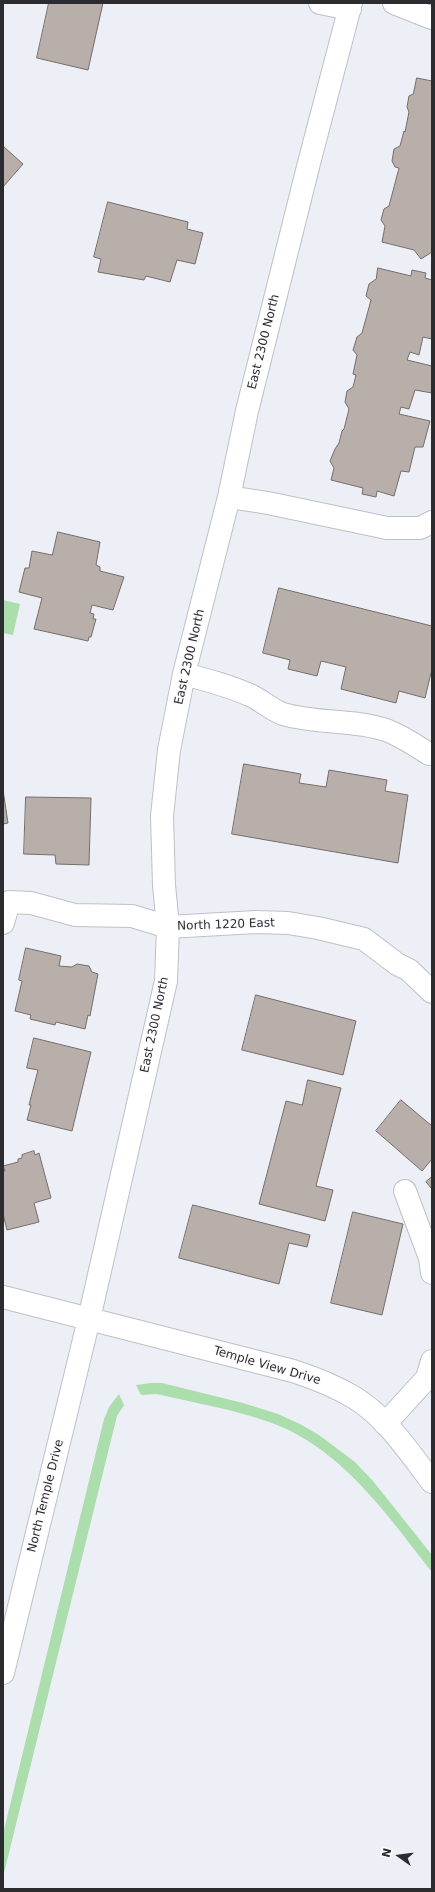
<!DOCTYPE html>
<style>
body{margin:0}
#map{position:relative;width:435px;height:1892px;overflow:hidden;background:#edeff7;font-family:"DejaVu Sans",sans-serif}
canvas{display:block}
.frame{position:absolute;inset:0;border:4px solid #2c2c30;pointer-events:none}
.north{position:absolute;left:379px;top:1836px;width:40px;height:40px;-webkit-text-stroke:3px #fcfcfe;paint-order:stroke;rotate:284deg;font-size:11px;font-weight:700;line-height:16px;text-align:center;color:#2c2c30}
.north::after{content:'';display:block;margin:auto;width:14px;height:18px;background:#2c2c30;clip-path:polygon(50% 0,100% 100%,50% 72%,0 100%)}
</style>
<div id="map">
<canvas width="435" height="1892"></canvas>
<div class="frame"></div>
<div class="north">N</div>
</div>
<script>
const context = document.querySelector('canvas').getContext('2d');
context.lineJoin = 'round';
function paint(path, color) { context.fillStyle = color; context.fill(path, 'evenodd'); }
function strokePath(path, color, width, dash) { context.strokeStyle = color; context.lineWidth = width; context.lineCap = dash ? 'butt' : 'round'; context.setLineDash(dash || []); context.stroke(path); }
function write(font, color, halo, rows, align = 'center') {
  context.font = font + ' "DejaVu Sans",sans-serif'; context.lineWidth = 3; context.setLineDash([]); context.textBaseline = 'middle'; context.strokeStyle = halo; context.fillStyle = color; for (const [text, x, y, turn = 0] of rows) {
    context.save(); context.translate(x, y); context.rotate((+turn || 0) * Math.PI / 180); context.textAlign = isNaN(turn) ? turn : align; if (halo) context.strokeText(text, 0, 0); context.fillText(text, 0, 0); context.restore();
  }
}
paint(new Path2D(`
 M 3,600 L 20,604 L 13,635 L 3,633 Z
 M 151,1383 L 162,1383 L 243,1403 L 278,1414 L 300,1424 L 319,1435 L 355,1462 L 373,1481 L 432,1555 L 432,1572 C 387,1515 341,1447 269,1422 C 233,1409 194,1403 157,1394 L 141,1395 L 136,1385 Z
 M 119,1394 L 124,1405 L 117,1416 L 3,1877 L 3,1834 L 104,1419 L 109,1407 Z`), '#acddac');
const building = new Path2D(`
 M 49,3 L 103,3 L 88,70 L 37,58 Z
 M 417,78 L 432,81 L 432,252 L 421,259 L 414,250 L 382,242 L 385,226 L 381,220 L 384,209 L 389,206 L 399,168 L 395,167 L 392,161 L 394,149 L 400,146 L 404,131 L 405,132 L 409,112 L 407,107 L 409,96 L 413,94 Z
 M 3,146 L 23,164 L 3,187 Z
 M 108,202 L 188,222 L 187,229 L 203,233 L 195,264 L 177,260 L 170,282 L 146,276 L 144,280 L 98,272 L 101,259 L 94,257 Z
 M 378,268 L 411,276 L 412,270 L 426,273 L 425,278 L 432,280 L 432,339 L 423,337 L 419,355 L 410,352 L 407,360 L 432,366 L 432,393 L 415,390 L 409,409 L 401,407 L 399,414 L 430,421 L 423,447 L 415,447 L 409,472 L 401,471 L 394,496 L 377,491 L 376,497 L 362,494 L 363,488 L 331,480 L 334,468 L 330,461 L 335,449 L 339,443 L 342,431 L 344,429 L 349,409 L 345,402 L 347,391 L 353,387 L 356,375 L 353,374 L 357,355 L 353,350 L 357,337 L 362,333 L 371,300 L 366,296 L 369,284 L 376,279 Z
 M 58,532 L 100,542 L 96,565 L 100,567 L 100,571 L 124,577 L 113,610 L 92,605 L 90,613 L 94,614 L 93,619 L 96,619 L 91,637 L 89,637 L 88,641 L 34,629 L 42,598 L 19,592 L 25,568 L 29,568 L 32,551 L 52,555 Z
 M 279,588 L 432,626 L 432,669 L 425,698 L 399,691 L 396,703 L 341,689 L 346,667 L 321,661 L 317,676 L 288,669 L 290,660 L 263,653 Z
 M 244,764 L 301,774 L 299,783 L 326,787 L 329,770 L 387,780 L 385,791 L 408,795 L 398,863 L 232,834 Z
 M 3,790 L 8,823 L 3,824 Z
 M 26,797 L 91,798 L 89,865 L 56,864 L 55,855 L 24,854 Z
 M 26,948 L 61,956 L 59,966 L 72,967 L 77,964 L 89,966 L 92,972 L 98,974 L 90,1016 L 88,1015 L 85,1029 L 56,1022 L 55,1025 L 30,1019 L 31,1015 L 15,1011 L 22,981 L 19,980 Z
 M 256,995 L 356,1021 L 343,1075 L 242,1050 Z
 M 34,1038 L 91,1052 L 72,1131 L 27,1120 L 31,1105 L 29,1105 L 38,1070 L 27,1068 Z
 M 308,1080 L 341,1088 L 316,1186 L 333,1190 L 325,1221 L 259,1204 L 286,1101 L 302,1105 Z
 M 401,1100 L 432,1126 L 432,1159 L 422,1171 L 376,1131 Z
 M 34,1151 L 35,1155 L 39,1153 L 51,1198 L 34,1203 L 39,1222 L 7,1230 L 3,1214 L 3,1171 L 5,1171 L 3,1166 L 18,1162 L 18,1159 L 22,1158 L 22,1155 Z
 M 432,1177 L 432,1189 L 426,1182 Z
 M 193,1205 L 310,1235 L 307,1247 L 289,1243 L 279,1284 L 179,1258 Z
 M 353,1212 L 403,1224 L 382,1315 L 331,1303 Z`);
paint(building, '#b8afab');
strokePath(building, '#756d69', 1);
const minor = new Path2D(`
 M 320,3 L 350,9
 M 394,3 L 432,18
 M 229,497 L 268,503 L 387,528 L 420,528 L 432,522
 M 184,674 C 207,680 230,686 252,696 C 262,701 272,710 283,714 C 316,724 353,719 386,730 C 402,736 415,745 429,754
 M 3,923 L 9,902 L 31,903 L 75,915 L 132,916 L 168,927 L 256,922 L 288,923 L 318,928 L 364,939 L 397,964 L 409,970 L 432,992
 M 405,1191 L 430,1258 L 432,1273
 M 3,1297 L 293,1371 C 315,1378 335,1386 355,1398 C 387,1418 409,1452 432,1482
 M 385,1424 L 427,1378 L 432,1361
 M 3,1673 L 89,1319 L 166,981 L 168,927 L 164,885 L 162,816 L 169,750 L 184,674 L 229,497 L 247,411 L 309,163 L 351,3`);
strokePath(minor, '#bec0c8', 24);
strokePath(minor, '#fff', 22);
write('12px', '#2c2c30', '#fcfcfe', [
 ["East 2300 North",264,342,-76],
 ["East 2300 North",190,657,-77],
 ["North 1220 East",226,925,-2],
 ["East 2300 North",155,1025,-78],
 ["Temple View Drive",267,1366,16],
 ["North Temple Drive",46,1496,-76]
]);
</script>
